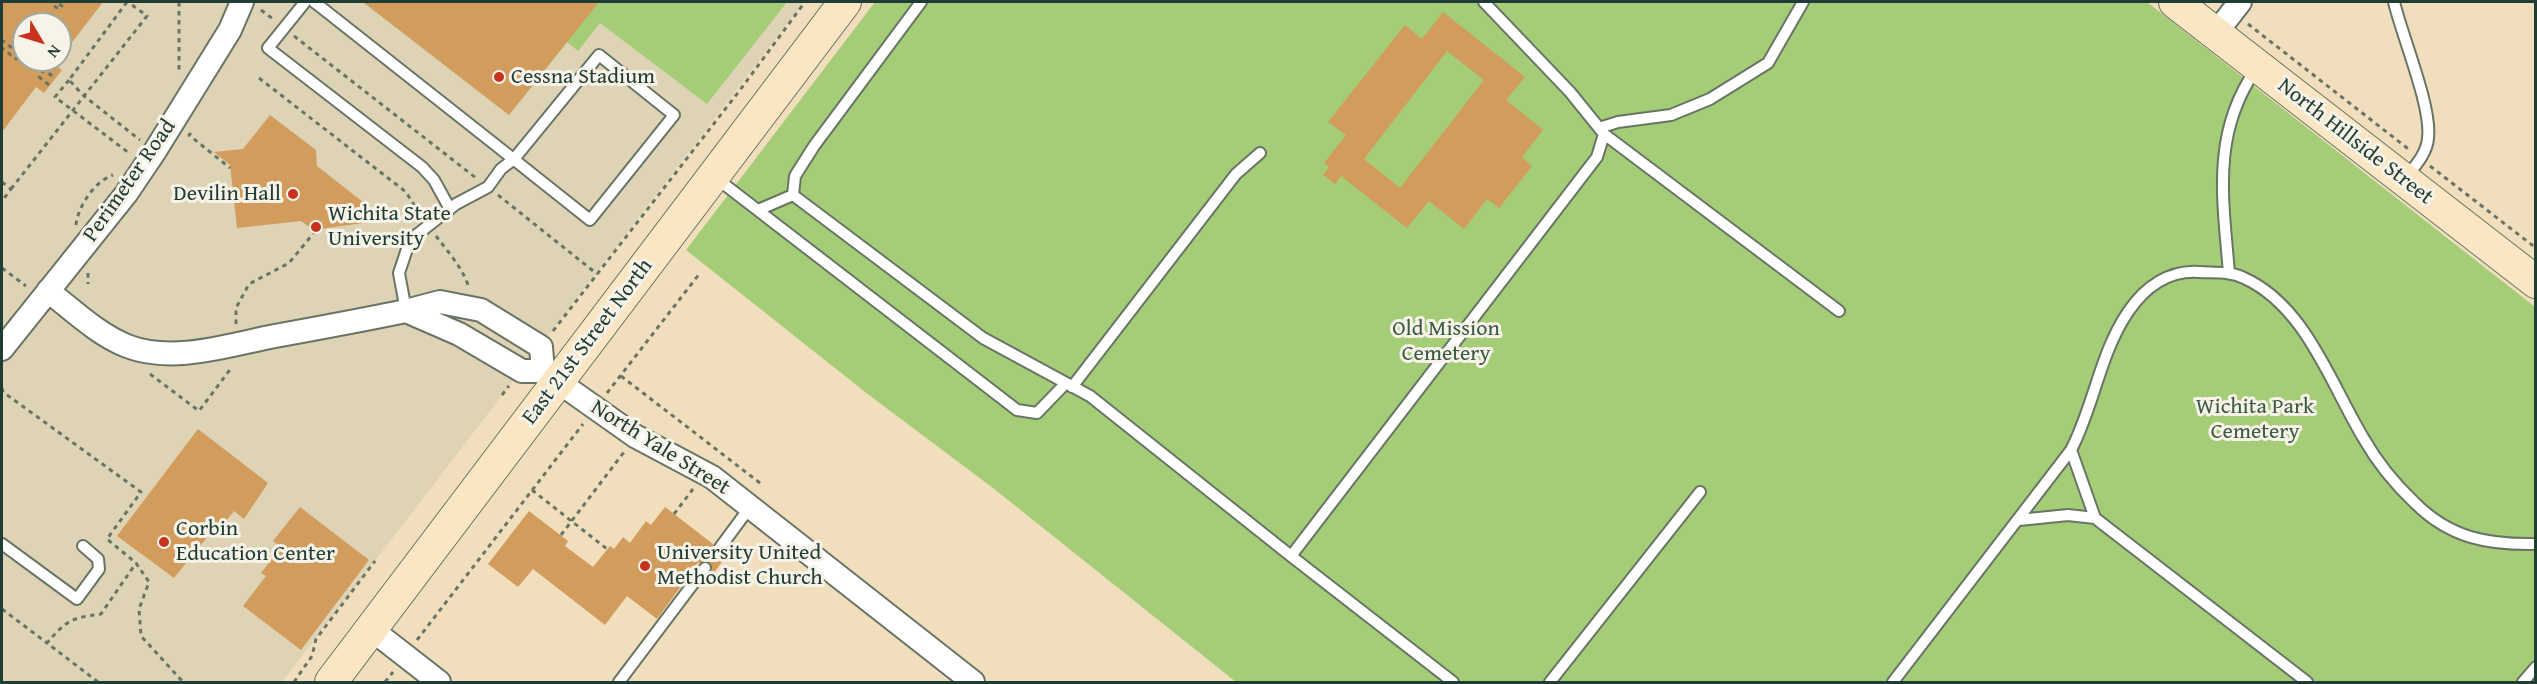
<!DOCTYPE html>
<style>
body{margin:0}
#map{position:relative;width:2537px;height:684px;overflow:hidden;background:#f0debd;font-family:"Gentium Book Plus",serif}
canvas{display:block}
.frame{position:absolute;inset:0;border:3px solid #1f3d34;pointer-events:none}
.north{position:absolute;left:12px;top:12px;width:60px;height:60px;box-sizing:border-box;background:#f7f3e8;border:2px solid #a1aaa0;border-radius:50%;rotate:128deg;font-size:16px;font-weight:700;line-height:24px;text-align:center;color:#1f3d34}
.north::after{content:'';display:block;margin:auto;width:21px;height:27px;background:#c8321e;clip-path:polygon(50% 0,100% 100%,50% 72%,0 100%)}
</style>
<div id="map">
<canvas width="2537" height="684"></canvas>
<div class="frame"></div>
<div class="north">N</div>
</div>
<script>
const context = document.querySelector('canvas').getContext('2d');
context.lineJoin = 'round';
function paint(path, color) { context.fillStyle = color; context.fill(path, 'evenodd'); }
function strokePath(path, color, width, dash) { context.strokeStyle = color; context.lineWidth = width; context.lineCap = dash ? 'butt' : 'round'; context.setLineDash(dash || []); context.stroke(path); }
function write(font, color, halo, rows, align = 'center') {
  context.font = font + ' "Gentium Book Plus",serif'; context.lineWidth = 6; context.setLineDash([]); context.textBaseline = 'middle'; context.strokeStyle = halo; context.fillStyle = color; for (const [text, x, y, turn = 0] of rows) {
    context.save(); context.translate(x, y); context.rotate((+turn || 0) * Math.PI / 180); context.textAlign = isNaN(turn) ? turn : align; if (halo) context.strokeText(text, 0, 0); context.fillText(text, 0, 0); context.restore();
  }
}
paint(new Path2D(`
 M 2,2 L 804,2 L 282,682 L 2,682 ZM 24,24 L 60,24 L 60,60 L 24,60 Z`), '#ded4b5');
paint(new Path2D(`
 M 363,2 L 787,2 L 707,104 L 600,23 L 578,51 L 567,42 L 509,115 Z
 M 875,2 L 2147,2 L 2535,307 L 2535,682 L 1236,682 L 993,488 L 869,395 L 686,250 Z`), '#a5cc77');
paint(new Path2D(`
 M 2,2 L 103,2 L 60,58 L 60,24 L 24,24 L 24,60 L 49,60 L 62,70 L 44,93 L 36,87 L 2,132 Z
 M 363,2 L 599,2 L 509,115 Z
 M 1443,12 L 1525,77 L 1506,100 L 1543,130 L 1522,157 L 1532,166 L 1499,208 L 1487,199 L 1464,229 L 1429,201 L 1407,228 L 1341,176 L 1335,184 L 1323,175 L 1329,167 L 1324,163 L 1346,135 L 1328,122 L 1405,25 L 1422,39 ZM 1447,51 L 1484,80 L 1400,188 L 1364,159 Z
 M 270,115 L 316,150 L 317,166 L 386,220 L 313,230 L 301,221 L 237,228 L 230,165 L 214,152 L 243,149 Z
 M 198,429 L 268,483 L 244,519 L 234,511 L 213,537 L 209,535 L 174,578 L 117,536 Z
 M 300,507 L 369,560 L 301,650 L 243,606 L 266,576 L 261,573 L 281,547 L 273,541 Z
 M 665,507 L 713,544 L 712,549 L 714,555 L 727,555 L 713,574 L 709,562 L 698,563 L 657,619 L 627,596 L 605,625 L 533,569 L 518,587 L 488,564 L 529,511 L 568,541 L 565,546 L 593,567 L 610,546 L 614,549 L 623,537 L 630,543 L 646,521 L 651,525 Z`), '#d29c5d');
const lane = new Path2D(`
 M 305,2 L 268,48 L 422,167 L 434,180 L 450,209
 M 314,2 L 322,8 C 411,78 501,149 590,220 L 674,115 L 599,55 L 514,159 L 501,169 L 488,187 L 456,204 L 410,240 L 399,273 L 406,311
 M 2394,2 C 2402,36 2432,107 2428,138 C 2427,154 2414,167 2405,179
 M 1599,128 L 1618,122 L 1671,115 L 1710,99 L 1768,63 L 1803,2
 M 1604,134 L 1839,311
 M 716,178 L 1017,410 L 1037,413 L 1065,384
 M 793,195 L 795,176 L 814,146 L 921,2
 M 758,210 L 793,195 L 983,338 L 1090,396 L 1291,556
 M 2229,273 C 2223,199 2211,134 2256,69
 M 1072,387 L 1236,174 L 1260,153
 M 2071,450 L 2095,518
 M 2019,520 L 2068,515 L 2095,518 L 2307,682
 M 2,544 L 77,599 L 99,569 L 98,559 L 83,546
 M 719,549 L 750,507
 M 619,682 L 705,568
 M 1453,682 L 1291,556 L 1597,157 L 1604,134 L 1570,92 L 1484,2
 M 1550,682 L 1700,492
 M 1893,682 L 2071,450 C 2094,406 2100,353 2128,312 C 2145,287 2169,270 2199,272 C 2214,273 2230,271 2244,278 C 2306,306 2331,385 2364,439 C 2377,462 2396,485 2415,503 C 2450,538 2488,545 2536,544
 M 2523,682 L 2536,667`);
const street = new Path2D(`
 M 2216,33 L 2240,2
 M 48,291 C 73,310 97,334 127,346 C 173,364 228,345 275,336 C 319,328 362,320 406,311 L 440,302 L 481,310 L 541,347 L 543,371
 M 406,311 L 459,334 L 522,371 L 543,371 L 635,436 L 712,477 L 973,682
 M 2,349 L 126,194 L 155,151 L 230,30 L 242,2
 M 371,629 L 439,682`);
const secondary = new Path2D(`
 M 2175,2 L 2536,282
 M 331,682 L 845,2`);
strokePath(lane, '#687564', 14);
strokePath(street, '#687564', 26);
strokePath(secondary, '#687564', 34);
strokePath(new Path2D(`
 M 127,2 L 69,80 L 84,96 L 140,140
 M 179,2 L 179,72
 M 54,6 L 59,9 L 62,6 L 57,2
 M 261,10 L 273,19
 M 2248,24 L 2411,151
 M 294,36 L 476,178
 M 2,43 L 3,41 L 20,54 L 16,59 L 2,48
 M 259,78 L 406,192 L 421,216
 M 69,80 L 55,97 L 129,153
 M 49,85 L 39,77 L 44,70 L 55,78
 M 191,133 L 189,135 L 230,168
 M 2430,166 L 2536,248
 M 2,182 L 11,189 L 2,201
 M 11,189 L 147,16 L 128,2
 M 498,195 L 597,274
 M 76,225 C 78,206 95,181 113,175
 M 436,236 C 448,252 463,268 469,288
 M 2,268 L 26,286
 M 88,273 L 88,284
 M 236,324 L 236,308 L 249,284 L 289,263 L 317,229
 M 553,331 L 740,90 L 805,2
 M 150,374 L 199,411 L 232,367
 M 621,376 L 760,483
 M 2,388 L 3,392 L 141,492 L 107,539 L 136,563 L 149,582 L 139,609 L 141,636 L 183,682
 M 607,393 L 700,273
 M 502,395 L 509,386
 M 532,490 L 607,549
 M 674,514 L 693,489
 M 561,535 L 624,452
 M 2,609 L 47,643
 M 417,640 L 583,424
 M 98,682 L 47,643 C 67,620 71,618 101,614 L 136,563
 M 294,682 L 312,656 L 316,639 L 375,561
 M 385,682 L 393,672`), '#687564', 3, [4.5, 4.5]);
strokePath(lane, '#fff', 10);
strokePath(street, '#fff', 22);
strokePath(secondary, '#fbe6c4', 32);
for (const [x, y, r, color] of [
 [499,77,6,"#c8321e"],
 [293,194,6,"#c8321e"],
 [316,227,6,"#c8321e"],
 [164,542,6,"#c8321e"],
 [645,566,6,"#c8321e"]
]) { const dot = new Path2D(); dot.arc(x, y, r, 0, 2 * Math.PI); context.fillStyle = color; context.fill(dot); strokePath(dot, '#f7f3e8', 2); }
write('22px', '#1f3d34', '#f7f3e8', [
 ["Cessna Stadium",511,77],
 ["Devilin Hall",281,194,"right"],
 ["Wichita State",328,214],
 ["University",328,239],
 ["Corbin",176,529],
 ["Education Center",176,554],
 ["University United",657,553],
 ["Methodist Church",657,578]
], 'left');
write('22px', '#1f3d34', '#f7f3e8', [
 ["North Hillside Street",2355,142,38],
 ["Perimeter Road",130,181,-55],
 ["East 21st Street North",588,342,-53],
 ["North Yale Street",660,448,32]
]);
write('22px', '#3a5a41', '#f7f3e8', [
 ["Old Mission",1446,329],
 ["Cemetery",1446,354],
 ["Wichita Park",2255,407],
 ["Cemetery",2255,432]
]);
</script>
